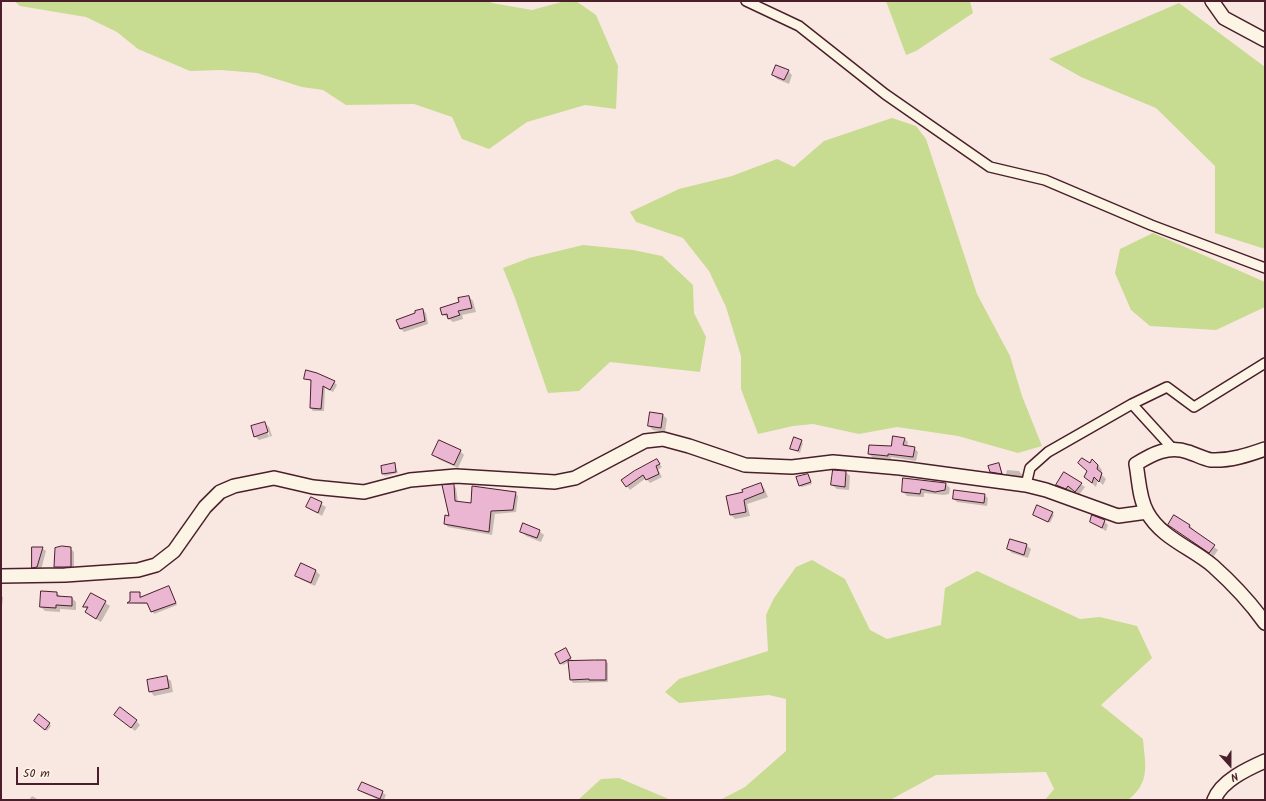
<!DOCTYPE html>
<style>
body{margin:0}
#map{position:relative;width:1266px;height:801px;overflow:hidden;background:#f9e8e1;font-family:Kalam,sans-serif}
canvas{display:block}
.frame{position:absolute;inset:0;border:2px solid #4a1f2b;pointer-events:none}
.north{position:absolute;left:1210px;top:745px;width:40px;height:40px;-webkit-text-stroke:3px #fcf5e5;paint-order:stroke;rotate:159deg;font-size:11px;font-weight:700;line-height:16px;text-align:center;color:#4a1f2b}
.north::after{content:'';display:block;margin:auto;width:14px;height:18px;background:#4a1f2b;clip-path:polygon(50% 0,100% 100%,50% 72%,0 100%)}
.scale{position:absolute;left:16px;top:767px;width:83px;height:18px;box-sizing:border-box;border:2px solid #4a1f2b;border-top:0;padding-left:5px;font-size:12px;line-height:14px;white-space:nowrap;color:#4a1f2b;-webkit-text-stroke:3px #fcf5e5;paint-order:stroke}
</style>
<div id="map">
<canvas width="1266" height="801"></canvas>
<div class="frame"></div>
<div class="north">N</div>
<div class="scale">50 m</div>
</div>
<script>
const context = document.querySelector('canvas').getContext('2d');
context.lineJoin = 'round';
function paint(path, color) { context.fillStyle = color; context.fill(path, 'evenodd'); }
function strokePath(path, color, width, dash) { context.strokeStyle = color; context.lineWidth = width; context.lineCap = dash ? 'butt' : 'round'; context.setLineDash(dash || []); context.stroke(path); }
paint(new Path2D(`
 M 14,1 L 489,1 L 492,3 L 532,10 L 565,1 L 576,1 L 596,15 L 618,66 L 616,109 L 585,105 L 527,122 L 489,149 L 462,139 L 452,117 L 414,104 L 346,105 L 323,90 L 302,87 L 257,73 L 221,70 L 190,71 L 138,49 L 117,32 L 86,17 L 20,6 Z
 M 886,1 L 970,1 L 973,13 L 916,51 L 906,55 Z
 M 1179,3 L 1265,67 L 1265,249 L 1215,233 L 1215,166 L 1156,108 L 1081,77 L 1049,59 Z
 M 892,118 L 916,126 L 926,139 L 977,294 L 1010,356 L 1022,396 L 1042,446 L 1018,453 L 958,436 L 897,427 L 859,434 L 813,424 L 793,426 L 758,434 L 741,389 L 741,356 L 726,307 L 709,271 L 683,238 L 636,222 L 630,212 L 679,189 L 732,176 L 777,159 L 794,167 L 824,141 Z
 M 1153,233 L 1265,282 L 1265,307 L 1216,330 L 1150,326 L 1131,310 L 1115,273 L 1120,249 Z
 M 583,245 L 633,250 L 662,256 L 693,285 L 694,313 L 706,337 L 700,372 L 610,362 L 579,391 L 548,393 L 515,298 L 503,268 L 529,258 Z
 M 812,560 L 845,579 L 870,630 L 887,639 L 941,625 L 945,588 L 977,571 L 1080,619 L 1100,617 L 1137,626 L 1152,658 L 1101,705 L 1143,739 C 1145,765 1151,782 1128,800 L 1045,800 L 1054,789 L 1046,772 L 936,775 L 890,800 L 720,800 L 745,787 L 786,751 L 786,699 L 769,695 L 679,703 L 665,692 L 679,679 L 768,651 L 766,615 L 774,598 L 796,567 Z
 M 619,778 L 671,800 L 578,800 L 601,779 Z`), '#c7db91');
paint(new Path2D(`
 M 788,71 L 792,75 L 789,84 L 777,79 L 773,75 Z
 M 469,297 L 473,301 L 476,312 L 462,315 L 463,319 L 453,322 L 443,314 Z
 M 423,310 L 426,313 L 428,324 L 404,332 L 400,328 Z
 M 306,378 L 334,382 L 337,385 L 333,392 L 325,388 L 324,411 L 313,411 L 311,408 L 312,382 Z
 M 663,415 L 667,419 L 665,432 L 653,430 L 649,426 Z
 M 264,423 L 269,427 L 272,436 L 259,440 L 255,436 ZM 265,426 L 267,426 L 270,437 L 269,437 Z
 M 904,438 L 908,442 L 907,447 L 914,448 L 918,452 L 916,461 L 891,457 L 891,459 L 873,458 L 869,454 L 892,448 Z
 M 795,439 L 803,443 L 800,453 L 791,448 Z
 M 460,451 L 464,455 L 458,468 L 438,459 L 434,454 Z
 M 657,461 L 662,467 L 658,470 L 662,477 L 650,483 L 646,478 L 630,490 L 627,486 Z
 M 395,464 L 398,473 L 385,476 L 383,474 L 382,467 Z
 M 998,464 L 1000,466 L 1003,475 L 993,474 L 991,472 Z
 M 1090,465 L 1098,465 L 1102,470 L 1101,474 L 1106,479 L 1103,485 L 1098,480 L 1096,487 L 1085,477 Z
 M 1007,470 L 1019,471 L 1023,476 L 1023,480 L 1011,478 L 1006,474 Z
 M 833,471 L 846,472 L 850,476 L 849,490 L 837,489 L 832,485 Z
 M 1064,473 L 1085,487 L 1079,495 L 1072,489 L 1070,492 L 1057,485 Z
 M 808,475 L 812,484 L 802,487 L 800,486 Z
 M 760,484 L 764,488 L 768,497 L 747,504 L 750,516 L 735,519 L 731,515 L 745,493 Z
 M 946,484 L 950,488 L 949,494 L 944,495 L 924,493 L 924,497 L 907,496 L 903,492 Z
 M 453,485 L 456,488 L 458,502 L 472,504 L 515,493 L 518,496 L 516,512 L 495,514 L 492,535 L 448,527 L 445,524 L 450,517 Z
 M 984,495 L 988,498 L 987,506 L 957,502 L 954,499 Z
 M 312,499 L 326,507 L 322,516 L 308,507 Z
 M 1038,506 L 1054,515 L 1050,523 L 1034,515 Z
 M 1175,516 L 1190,526 L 1194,530 L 1193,531 L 1218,550 L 1214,556 L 1169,525 Z
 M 1104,521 L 1108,525 L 1106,531 L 1091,522 Z
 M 521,531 L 539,531 L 544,535 L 541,542 L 526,536 Z
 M 1026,545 L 1031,549 L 1028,558 L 1012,553 L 1008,549 Z
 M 42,548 L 46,551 L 41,570 L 36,570 L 33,567 Z
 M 70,548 L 74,552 L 74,570 L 58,570 L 55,566 Z
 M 301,564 L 316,571 L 320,575 L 315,586 L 300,579 L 296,575 Z
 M 169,587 L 177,605 L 154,614 L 149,604 L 129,603 L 139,593 L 141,598 Z
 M 57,593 L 61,597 L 72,598 L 76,602 L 76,610 L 60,609 L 60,612 L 45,611 L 41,607 Z
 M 92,594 L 110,606 L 101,622 L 91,616 L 85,607 Z
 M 1,596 L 3,597 L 2,606 L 1,606 Z
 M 566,650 L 572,660 L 563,665 L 561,663 Z
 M 605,661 L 608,663 L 608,682 L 573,683 L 571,680 L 569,662 Z
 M 166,677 L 171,681 L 173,692 L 154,696 L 150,691 Z
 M 115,715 L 136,721 L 140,725 L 135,731 Z
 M 37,723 L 49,724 L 51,726 L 47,731 Z
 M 360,790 L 382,792 L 386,795 L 384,800 L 379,800 L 363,793 Z
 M 32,796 L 39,800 L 29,800 Z`), '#0003');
const building = new Path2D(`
 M 776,65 L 789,70 L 784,80 L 772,75 Z
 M 469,296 L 472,308 L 458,311 L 460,315 L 448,319 L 447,314 L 442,315 L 440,308 L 459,302 L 458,298 Z
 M 423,309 L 425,321 L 400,329 L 396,320 L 415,313 L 415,311 Z
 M 306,370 L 317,373 L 335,381 L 330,390 L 323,386 L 321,409 L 310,408 L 311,380 L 304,379 Z
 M 650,412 L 663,414 L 661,428 L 648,426 Z
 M 265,422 L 268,432 L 254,437 L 251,426 Z
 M 893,436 L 905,438 L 903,445 L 915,447 L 913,457 L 888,454 L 888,456 L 868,454 L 869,445 L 891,446 Z
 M 794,437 L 802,440 L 798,451 L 790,449 Z
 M 439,440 L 461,450 L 454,465 L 432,455 Z
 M 1082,458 L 1090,463 L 1092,459 L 1098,465 L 1097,469 L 1102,473 L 1099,482 L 1094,477 L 1092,483 L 1084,477 L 1087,471 L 1078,463 Z
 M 657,459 L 660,464 L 656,466 L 659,474 L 646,480 L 643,475 L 626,487 L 621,480 L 634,471 Z
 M 395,463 L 396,472 L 382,474 L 381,466 Z
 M 999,463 L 1002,474 L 990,472 L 988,466 Z
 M 833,470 L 846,471 L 845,487 L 831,485 Z
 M 1064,472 L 1082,483 L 1075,492 L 1068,486 L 1066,489 L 1056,485 Z
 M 808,474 L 811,482 L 799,486 L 796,477 Z
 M 903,478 L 946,483 L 945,490 L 935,492 L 921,489 L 920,494 L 902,492 Z
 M 761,483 L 764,492 L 744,500 L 746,512 L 730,515 L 726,496 L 743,492 L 742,490 Z
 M 454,484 L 455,501 L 471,503 L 472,486 L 516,492 L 513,510 L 491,511 L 489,532 L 444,524 L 445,515 L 449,516 L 442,485 Z
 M 954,490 L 985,494 L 984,503 L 953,499 Z
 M 311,497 L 322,502 L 318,513 L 306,507 Z
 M 1037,505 L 1053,512 L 1048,522 L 1033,515 Z
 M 1092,515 L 1105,520 L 1102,528 L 1090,522 Z
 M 1174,515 L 1190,525 L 1189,527 L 1215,545 L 1209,553 L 1168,525 Z
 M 523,523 L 540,530 L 537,538 L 520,532 Z
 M 1010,539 L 1027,544 L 1024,555 L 1007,549 Z
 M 62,546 L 71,547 L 71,567 L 54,567 L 55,548 Z
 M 32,547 L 43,547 L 37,567 L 32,568 Z
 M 301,563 L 316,570 L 311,583 L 295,576 Z
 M 169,586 L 176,603 L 151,612 L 147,603 L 127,603 L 130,601 L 130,592 L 140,592 L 140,597 Z
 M 41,591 L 57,592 L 57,596 L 72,597 L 72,606 L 56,605 L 56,608 L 40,607 Z
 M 91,593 L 106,601 L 96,619 L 85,612 L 88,607 L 83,607 Z
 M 566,648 L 571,658 L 560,664 L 555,654 Z
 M 595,660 L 606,660 L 606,680 L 589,680 L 589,679 L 570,680 L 568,661 Z
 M 167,676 L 169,688 L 149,692 L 147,680 Z
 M 120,707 L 137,720 L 131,728 L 114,715 Z
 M 39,714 L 50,723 L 45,730 L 34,721 Z
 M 362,782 L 383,791 L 380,799 L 358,790 Z`);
paint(building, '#ebb6d1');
strokePath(building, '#4a1f2b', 1);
const minor = new Path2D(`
 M 746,1 L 799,26 L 885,94 L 990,167 L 1045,180 L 1151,225 L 1265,268
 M 1173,449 L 1132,404 L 1167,387 L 1194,407 L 1265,363
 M 1026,485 L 1030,468 L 1048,452 L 1132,404`);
const secondary = new Path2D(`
 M 1212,1 L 1224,18 L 1265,40
 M 1265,449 C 1248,455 1230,461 1211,460 C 1204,459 1195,454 1188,452 C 1169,445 1152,454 1136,464 C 1139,480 1139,498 1147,512 C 1161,538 1192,548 1213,566 C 1232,583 1250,602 1265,623
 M 1,576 L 65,575 L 138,570 L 156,565 L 174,551 L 205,507 L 220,492 L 234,486 L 274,478 L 313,487 L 364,492 L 410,480 L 456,476 L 555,482 L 575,478 L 645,441 L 663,439 L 689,446 L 745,465 L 792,467 L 833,462 L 900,468 L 1026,485 L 1046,490 L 1118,516 L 1147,512
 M 1214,800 C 1221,781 1247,769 1265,761`);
strokePath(minor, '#4a1f2b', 12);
strokePath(secondary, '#4a1f2b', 16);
strokePath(minor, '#fcf5e5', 9);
strokePath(secondary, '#fcf5e5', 13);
</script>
